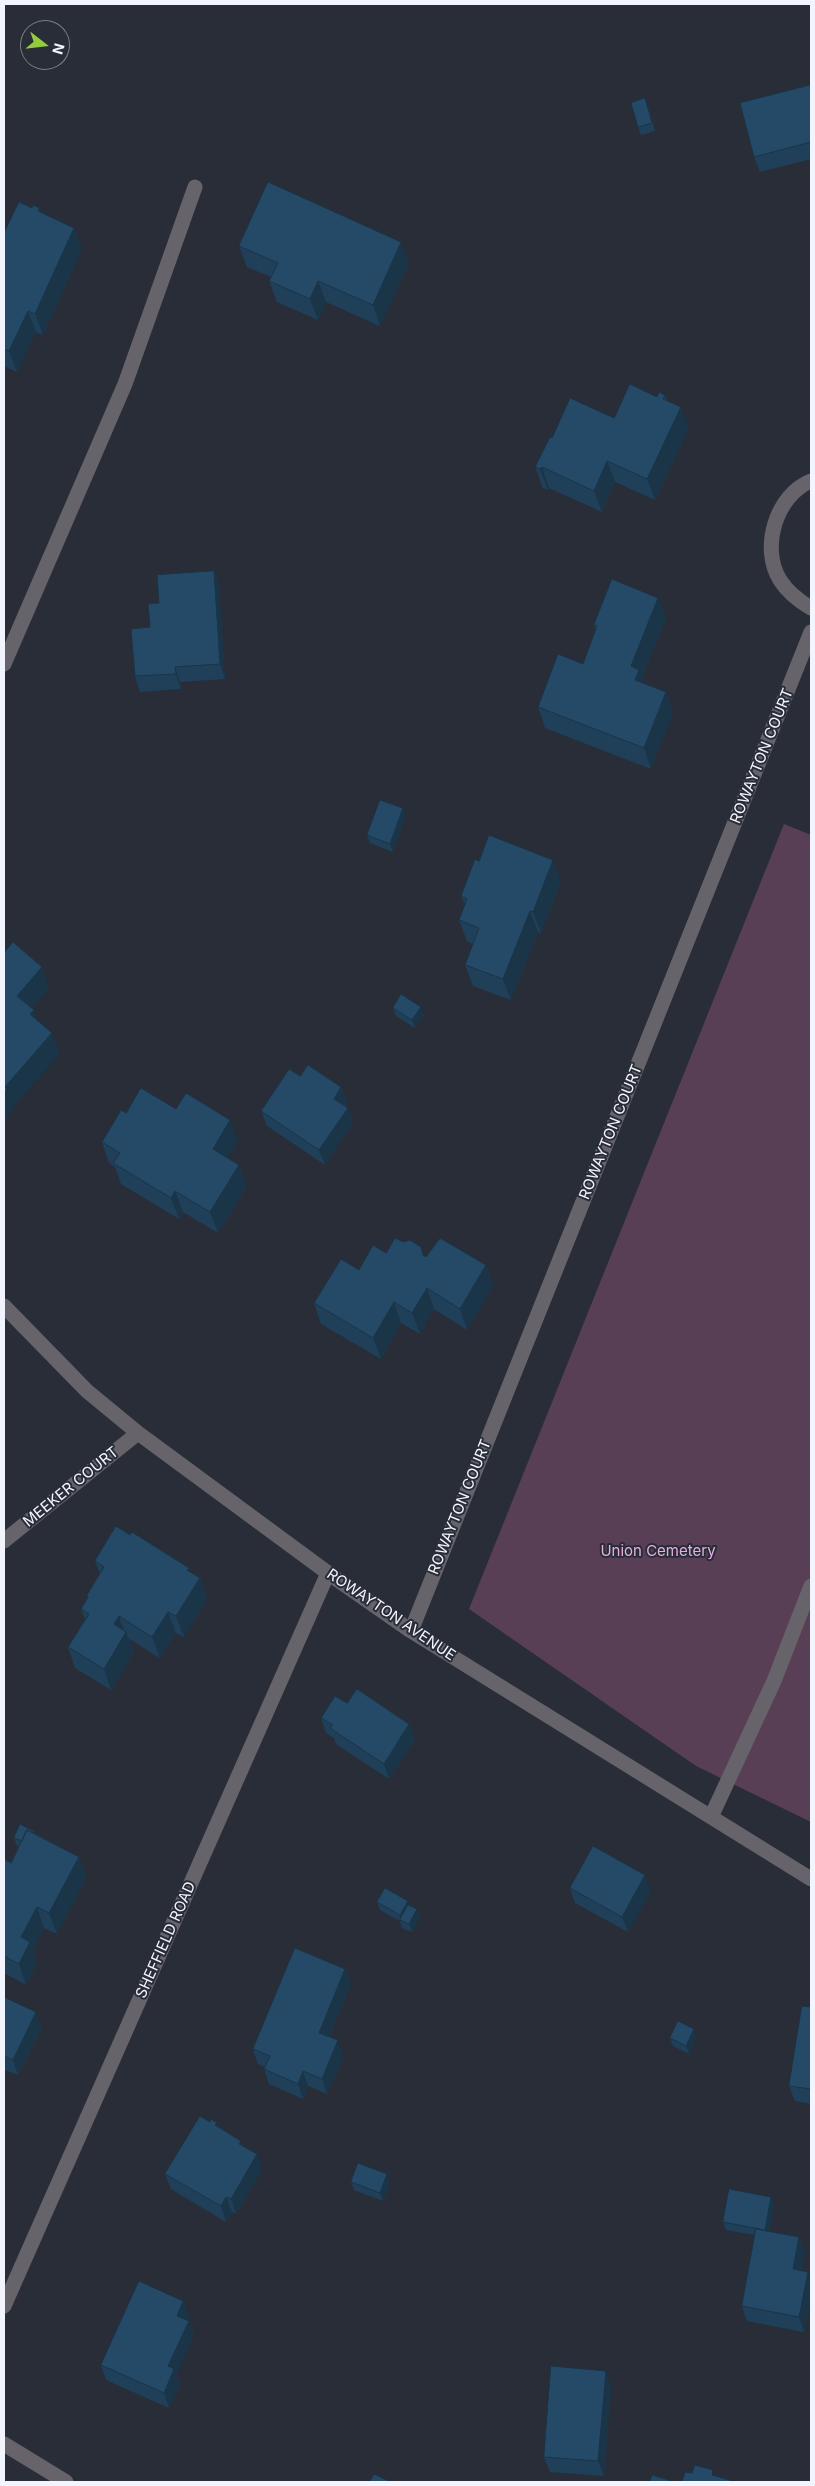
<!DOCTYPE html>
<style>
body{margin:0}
#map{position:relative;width:815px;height:2486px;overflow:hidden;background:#292d38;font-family:Inter,sans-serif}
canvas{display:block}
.frame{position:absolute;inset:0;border:5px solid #f2f5fd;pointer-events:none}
.north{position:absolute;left:20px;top:20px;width:50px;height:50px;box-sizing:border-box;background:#292d38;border:1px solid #797d87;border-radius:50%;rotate:106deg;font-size:14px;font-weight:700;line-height:20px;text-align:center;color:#f2f5fd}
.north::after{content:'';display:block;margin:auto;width:18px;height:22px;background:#93cc3d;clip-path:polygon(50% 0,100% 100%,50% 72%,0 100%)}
</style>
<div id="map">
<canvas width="815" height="2486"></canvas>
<div class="frame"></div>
<div class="north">N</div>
</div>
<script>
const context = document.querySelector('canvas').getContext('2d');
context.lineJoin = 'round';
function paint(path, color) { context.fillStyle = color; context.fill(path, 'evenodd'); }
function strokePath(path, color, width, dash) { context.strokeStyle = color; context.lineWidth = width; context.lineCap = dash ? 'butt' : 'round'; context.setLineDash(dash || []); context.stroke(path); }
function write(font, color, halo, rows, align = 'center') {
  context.font = font + ' Inter,sans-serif'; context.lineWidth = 4; context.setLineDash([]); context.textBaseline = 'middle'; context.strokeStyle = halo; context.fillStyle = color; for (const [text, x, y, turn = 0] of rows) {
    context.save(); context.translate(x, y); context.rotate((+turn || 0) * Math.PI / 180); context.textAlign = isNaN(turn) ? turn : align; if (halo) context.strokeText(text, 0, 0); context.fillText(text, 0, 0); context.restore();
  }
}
paint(new Path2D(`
 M 784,824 L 811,835 L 811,1822 L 696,1766 L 469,1609 Z`), '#583f55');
strokePath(new Path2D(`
 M 811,481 C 776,495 760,548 780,580 C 788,593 799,601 811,608
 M 4,664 L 125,384 L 195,187
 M 4,1306 L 87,1391 L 138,1433 L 328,1573 L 411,1631 L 811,1879
 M 4,1541 L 138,1433
 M 411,1631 L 811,632
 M 711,1817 L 774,1681 L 811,1586
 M 4,2306 L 328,1573
 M 4,2444 L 66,2482`), '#66646a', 15);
paint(new Path2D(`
 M 811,85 L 811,159 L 760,172 L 754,157 Z
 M 648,106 L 655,131 L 641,135 L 638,127 Z
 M 32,208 L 39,208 L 41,213 L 74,228 L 82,249 L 43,335 L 36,332 L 17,372 L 4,366 L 4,233 Z
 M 401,242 L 409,263 L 380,326 L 326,302 L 318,320 L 277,302 L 269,281 L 271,277 L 247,267 L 239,246 Z
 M 665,395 L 667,400 L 689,428 L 655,500 L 615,482 L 602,512 L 549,488 L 548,490 L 543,488 L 535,467 L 552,438 L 614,418 L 657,397 Z
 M 214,571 L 219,586 L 225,679 L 180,682 L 181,689 L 140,692 L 135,676 L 150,627 L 159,603 Z
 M 658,598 L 666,618 L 642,678 L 644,683 L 666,692 L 673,713 L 651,769 L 545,728 L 538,707 L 583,664 L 595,630 L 594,625 Z
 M 406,816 L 393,852 L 370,843 L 367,835 Z
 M 479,861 L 561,881 L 541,933 L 538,932 L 511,1000 L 473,986 L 465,965 L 473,944 L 467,941 L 459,920 L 465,905 L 461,896 Z
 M 393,1008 L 424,1015 L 415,1028 L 396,1016 Z
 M 300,1076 L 341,1087 L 347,1102 L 345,1106 L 348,1108 L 353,1123 L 325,1165 L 267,1126 L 261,1111 Z
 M 176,1109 L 238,1141 L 227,1158 L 239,1165 L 247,1186 L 218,1233 L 183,1212 L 179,1219 L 121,1184 L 115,1167 L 109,1163 L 102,1142 L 126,1113 Z
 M 403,1242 L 421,1247 L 424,1256 L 426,1257 L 486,1265 L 493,1286 L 467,1330 L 434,1309 L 420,1334 L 401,1323 L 381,1359 L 321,1324 L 314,1303 L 359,1270 Z
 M 130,1535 L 189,1568 L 190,1572 L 200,1578 L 207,1599 L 184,1637 L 176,1633 L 160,1658 L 129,1639 L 134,1653 L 111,1690 L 75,1668 L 68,1647 L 85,1619 L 81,1609 L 88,1598 L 87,1595 L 100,1574 L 95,1561 Z
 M 347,1703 L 409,1724 L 415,1739 L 389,1779 L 336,1744 L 334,1738 L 326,1733 L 321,1718 Z
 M 35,1832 L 36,1834 L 79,1857 L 86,1878 L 57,1934 L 44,1928 L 33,1950 L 37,1963 L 26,1985 L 4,1973 L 4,1859 L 11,1863 L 19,1846 L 17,1846 L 14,1838 Z
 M 570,1888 L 651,1891 L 628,1932 L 575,1903 Z
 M 377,1902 L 410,1906 L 420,1917 L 412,1932 L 402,1928 L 400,1921 L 380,1910 Z
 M 345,1969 L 351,1984 L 329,2037 L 344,2056 L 327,2094 L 308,2086 L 303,2099 L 269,2084 L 264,2069 L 265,2067 L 258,2064 L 253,2049 Z
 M 4,1997 L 42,2027 L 18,2075 L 5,2070 L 4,2073 Z
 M 811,2007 L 811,2104 L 795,2101 L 789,2086 Z
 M 697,2037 L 689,2054 L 673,2046 L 670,2038 Z
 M 218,2127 L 243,2146 L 257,2154 L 262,2170 L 236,2214 L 232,2212 L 226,2222 L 171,2189 L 165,2174 Z
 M 351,2182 L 390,2182 L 383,2201 L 354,2190 Z
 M 771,2197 L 774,2205 L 769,2232 L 799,2237 L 805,2252 L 801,2271 L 811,2282 L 811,2297 L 804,2332 L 747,2321 L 742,2306 L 755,2235 L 726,2230 L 723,2222 Z
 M 183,2301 L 189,2317 L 187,2320 L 189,2321 L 194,2336 L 176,2375 L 180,2384 L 169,2408 L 106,2380 L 101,2365 Z
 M 611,2386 L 604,2476 L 550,2472 L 544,2457 Z`), '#204059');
paint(new Path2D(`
 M 74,228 L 82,249 L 43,335 L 35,314 Z
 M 401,242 L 409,263 L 380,326 L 373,305 Z
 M 318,281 L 326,302 L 318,320 L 310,299 Z
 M 28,311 L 36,332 L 17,372 L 9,351 Z
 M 681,407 L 689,428 L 655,500 L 647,479 Z
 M 607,461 L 615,482 L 602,512 L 594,491 Z
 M 542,467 L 549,488 L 548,490 L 540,469 Z
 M 214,571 L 219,586 L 225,679 L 220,664 Z
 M 658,598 L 666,618 L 642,678 L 647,691 L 635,680 L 631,666 Z
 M 175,667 L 180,682 L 181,689 L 176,674 Z
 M 666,692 L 673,713 L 651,769 L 644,748 Z
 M 403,808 L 406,816 L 393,852 L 390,844 Z
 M 553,860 L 561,881 L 541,933 L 533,912 Z
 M 530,911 L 538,932 L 511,1000 L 503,979 Z
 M 42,967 L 49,988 L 24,1017 L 17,996 Z
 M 421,1007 L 424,1015 L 415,1028 L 412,1020 Z
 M 34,1010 L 41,1031 L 30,1014 Z
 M 52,1033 L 60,1054 L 13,1107 L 14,1110 L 5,1121 L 4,1118 L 4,1093 L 5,1087 Z
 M 341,1087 L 347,1102 L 339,1114 L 334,1099 Z
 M 348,1108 L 353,1123 L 325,1165 L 319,1150 Z
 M 230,1120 L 238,1141 L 220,1170 L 213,1149 Z
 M 239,1165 L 247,1186 L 218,1233 L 210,1212 Z
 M 175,1191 L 183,1212 L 179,1219 L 171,1198 Z
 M 486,1265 L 493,1286 L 467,1330 L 460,1309 Z
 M 427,1288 L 434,1309 L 420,1334 L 412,1313 Z
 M 394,1302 L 401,1323 L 381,1359 L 373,1338 Z
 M 189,1568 L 195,1586 L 200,1578 L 207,1599 L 184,1637 L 176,1616 L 187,1570 Z
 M 168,1612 L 176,1633 L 160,1658 L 152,1637 Z
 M 119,1616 L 125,1634 L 126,1632 L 134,1653 L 111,1690 L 104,1669 L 114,1624 Z
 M 409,1724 L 415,1739 L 389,1779 L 384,1764 Z
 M 79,1857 L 86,1878 L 57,1934 L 49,1913 Z
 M 645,1875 L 651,1891 L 628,1932 L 622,1917 Z
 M 408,1901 L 411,1909 L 402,1921 L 400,1915 Z
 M 37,1907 L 44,1928 L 33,1950 L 37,1963 L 26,1985 L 19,1964 L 21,1937 Z
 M 417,1909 L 420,1917 L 412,1932 L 409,1924 Z
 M 345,1969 L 351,1984 L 324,2048 L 319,2033 Z
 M 36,2012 L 42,2027 L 18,2075 L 13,2060 Z
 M 694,2029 L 697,2037 L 689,2054 L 686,2046 Z
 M 338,2040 L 344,2056 L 327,2094 L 322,2079 Z
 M 303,2071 L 308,2086 L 303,2099 L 298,2084 Z
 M 257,2154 L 262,2170 L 236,2214 L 231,2199 Z
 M 387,2174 L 390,2182 L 383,2201 L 380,2193 Z
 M 226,2197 L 232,2212 L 226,2222 L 221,2206 Z
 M 771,2197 L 774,2205 L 768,2238 L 765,2230 Z
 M 799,2237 L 805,2252 L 798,2284 L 793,2269 Z
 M 808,2272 L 811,2282 L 811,2297 L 804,2332 L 799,2317 Z
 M 183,2301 L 189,2317 L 182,2331 L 177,2316 Z
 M 189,2321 L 194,2336 L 176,2375 L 180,2384 L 169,2408 L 164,2393 L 168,2366 Z
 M 606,2371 L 611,2386 L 604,2476 L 598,2461 Z`), '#1a3448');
const building = new Path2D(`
 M 811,85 L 811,142 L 754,157 L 740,103 Z
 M 645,98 L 652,123 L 638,127 L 631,103 Z
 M 268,182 L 401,242 L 373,305 L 318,281 L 310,299 L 269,281 L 278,263 L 239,246 Z
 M 19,202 L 32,208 L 33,205 L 39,208 L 38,211 L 74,228 L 35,314 L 28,311 L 9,351 L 4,349 L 4,233 Z
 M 630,384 L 657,397 L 659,392 L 665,395 L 663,399 L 681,407 L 647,479 L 607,461 L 594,491 L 542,467 L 540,469 L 535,467 L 550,437 L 552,438 L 570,398 L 614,418 Z
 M 214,571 L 220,664 L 175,667 L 176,674 L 135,676 L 131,629 L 150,627 L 148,604 L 159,603 L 157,575 Z
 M 612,579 L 658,598 L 631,666 L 639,670 L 635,680 L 666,692 L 644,748 L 538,707 L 558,654 L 583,664 L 597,626 L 594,625 Z
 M 380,800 L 403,808 L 390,844 L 367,835 Z
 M 489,835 L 553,860 L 533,912 L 530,911 L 503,979 L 465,965 L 479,928 L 459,920 L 467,899 L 461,896 L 475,859 L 479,861 Z
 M 13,942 L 42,967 L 17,996 L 34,1010 L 30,1014 L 52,1033 L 5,1087 L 7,1089 L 4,1093 L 4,953 Z
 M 401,994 L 421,1007 L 412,1020 L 393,1008 Z
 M 308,1065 L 341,1087 L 334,1099 L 348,1108 L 319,1150 L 261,1111 L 289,1069 L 300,1076 Z
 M 141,1088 L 176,1109 L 186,1093 L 230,1120 L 213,1149 L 239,1165 L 210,1212 L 175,1191 L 171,1198 L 113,1163 L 120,1153 L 102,1142 L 121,1110 L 126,1113 Z
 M 395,1238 L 403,1242 L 410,1240 L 421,1247 L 423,1255 L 426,1257 L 440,1238 L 486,1265 L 460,1309 L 427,1288 L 412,1313 L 394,1302 L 373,1338 L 314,1303 L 341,1259 L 359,1270 L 373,1245 L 386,1253 Z
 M 116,1526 L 130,1535 L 132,1532 L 189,1568 L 187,1570 L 200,1578 L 176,1616 L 168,1612 L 152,1637 L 119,1616 L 114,1624 L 126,1632 L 104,1669 L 68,1647 L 89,1614 L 81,1609 L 88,1597 L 87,1595 L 104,1567 L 95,1561 Z
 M 357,1689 L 409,1724 L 384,1764 L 330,1728 L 333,1725 L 321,1718 L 335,1696 L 347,1703 Z
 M 20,1824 L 35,1832 L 34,1833 L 27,1830 L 22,1841 L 14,1838 Z
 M 27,1830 L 79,1857 L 49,1913 L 37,1907 L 21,1937 L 30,1942 L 19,1964 L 4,1956 L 4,1859 L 11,1863 Z
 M 593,1846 L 645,1875 L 622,1917 L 570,1888 Z
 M 385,1888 L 408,1901 L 400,1915 L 377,1902 Z
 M 408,1905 L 417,1909 L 409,1924 L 400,1920 Z
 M 295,1948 L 345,1969 L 319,2033 L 338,2040 L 322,2079 L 303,2071 L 298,2084 L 264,2069 L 270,2056 L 253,2049 Z
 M 4,1997 L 36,2012 L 13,2060 L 4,2056 Z
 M 802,2006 L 811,2007 L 811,2089 L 789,2086 Z
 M 678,2021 L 694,2029 L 686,2046 L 670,2038 Z
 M 200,2116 L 210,2122 L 211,2119 L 217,2123 L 215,2125 L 241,2141 L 239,2144 L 257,2154 L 231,2199 L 226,2197 L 221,2206 L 165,2174 Z
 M 358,2163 L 387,2174 L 380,2193 L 351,2182 Z
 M 729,2189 L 771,2197 L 765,2230 L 723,2222 Z
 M 756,2229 L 799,2237 L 793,2269 L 808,2272 L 799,2317 L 742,2306 Z
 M 139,2281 L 183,2301 L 177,2316 L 189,2321 L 168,2366 L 174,2369 L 164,2393 L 101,2365 Z
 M 551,2366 L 606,2371 L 598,2461 L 544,2457 Z
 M 695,2465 L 713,2470 L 712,2475 L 736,2482 L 682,2482 L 685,2472 L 692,2473 Z
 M 374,2474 L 391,2482 L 370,2482 Z
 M 652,2475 L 675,2482 L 650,2482 Z`);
paint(building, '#254a67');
strokePath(building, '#1a3448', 1);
write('15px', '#f2f5fd', '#292d38', [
 ["ROWAYTON COURT",762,756,-68],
 ["ROWAYTON COURT",611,1132,-68],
 ["MEEKER COURT",71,1487,-39],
 ["ROWAYTON COURT",460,1507,-68],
 ["ROWAYTON AVENUE",391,1615,34],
 ["SHEFFIELD ROAD",166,1940,-66]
]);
write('15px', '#e7aee1', '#292d38', [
 ["Union Cemetery",658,1551]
]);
</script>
